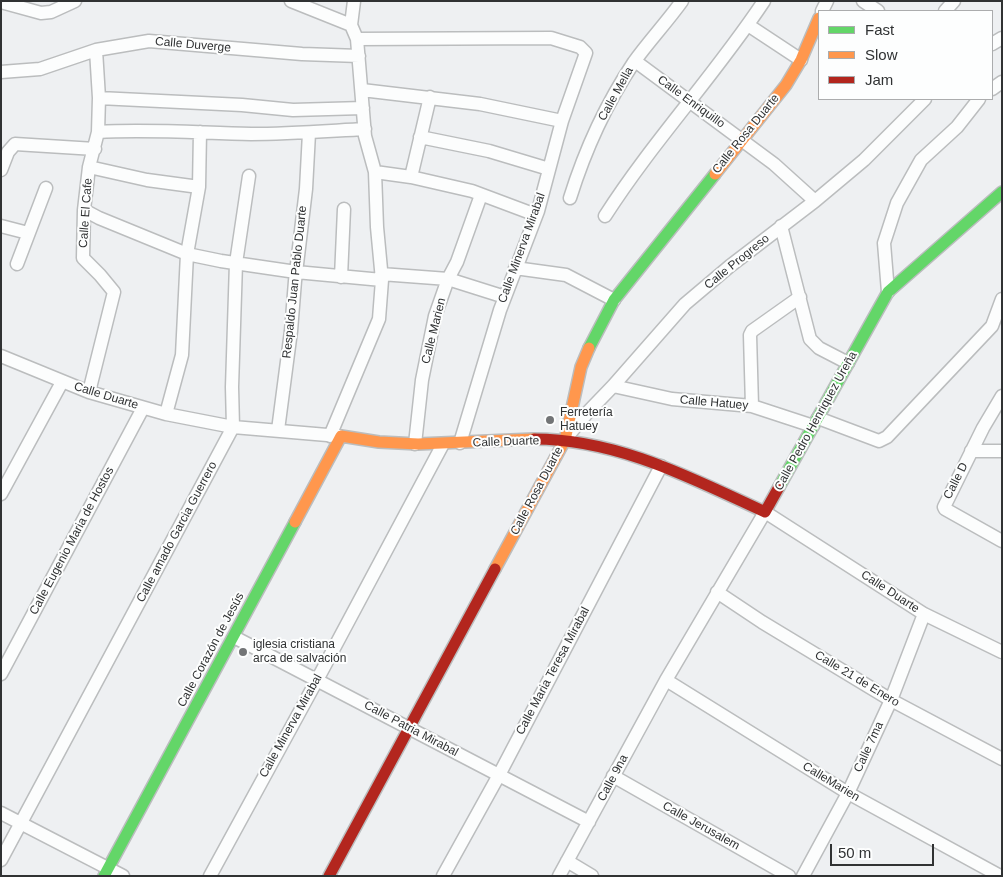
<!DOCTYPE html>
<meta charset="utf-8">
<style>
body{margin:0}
#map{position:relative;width:1003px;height:877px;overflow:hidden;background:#eef0f2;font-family:Helvetica,sans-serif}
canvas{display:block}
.frame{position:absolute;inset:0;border:2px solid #303233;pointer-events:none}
.legend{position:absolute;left:818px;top:10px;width:175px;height:90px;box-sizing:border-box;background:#fdfefe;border:1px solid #abacad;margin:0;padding:6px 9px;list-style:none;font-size:15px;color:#303233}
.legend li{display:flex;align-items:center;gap:10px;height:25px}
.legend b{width:25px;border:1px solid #abacad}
.scale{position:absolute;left:830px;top:844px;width:104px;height:22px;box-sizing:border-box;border:2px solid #303233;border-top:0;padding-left:6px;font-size:15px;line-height:18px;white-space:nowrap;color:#303233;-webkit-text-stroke:4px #fdfefe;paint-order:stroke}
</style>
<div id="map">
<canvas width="1003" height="877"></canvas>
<div class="frame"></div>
<ul class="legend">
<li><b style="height:6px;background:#63d668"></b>Fast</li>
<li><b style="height:6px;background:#ff974d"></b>Slow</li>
<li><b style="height:6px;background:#b3261e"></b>Jam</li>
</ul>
<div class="scale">50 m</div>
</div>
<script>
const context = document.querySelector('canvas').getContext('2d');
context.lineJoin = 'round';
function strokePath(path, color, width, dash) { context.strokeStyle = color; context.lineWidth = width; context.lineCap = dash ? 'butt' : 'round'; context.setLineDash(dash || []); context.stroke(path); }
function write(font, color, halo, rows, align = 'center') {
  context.font = font + ' Helvetica,sans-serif'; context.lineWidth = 4; context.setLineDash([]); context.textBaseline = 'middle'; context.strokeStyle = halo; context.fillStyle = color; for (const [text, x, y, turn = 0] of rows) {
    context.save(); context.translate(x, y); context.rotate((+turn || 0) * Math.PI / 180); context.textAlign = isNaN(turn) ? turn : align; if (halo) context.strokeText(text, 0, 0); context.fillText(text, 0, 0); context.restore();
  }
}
const street = new Path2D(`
 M 291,1 L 351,25
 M 863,1 L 878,11
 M 1,2 L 41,13 L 51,12 L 75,1
 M 822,11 L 827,1
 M 945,11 L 954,1
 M 748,25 L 801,60
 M 357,39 L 551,38 L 580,47 L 586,53 L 562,121 L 538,211 L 500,310 L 460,443
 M 992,44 L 1002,38
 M 635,61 L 774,164 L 815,201
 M 1,72 L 40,69 L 96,50 L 149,41 L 302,54 L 359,56
 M 992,89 L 1002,82
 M 362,90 L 480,104 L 562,121
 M 99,98 L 242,105 L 293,110 L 363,108
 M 98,132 C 149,129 200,133 251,134 C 289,134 327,131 365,129
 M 420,137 L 489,151 L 549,169
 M 89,167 L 147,180 L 199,187
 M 1,170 L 8,152 L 15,144 L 95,149
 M 375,172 L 411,177 L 472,191 L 536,215
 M 411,177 L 430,97
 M 570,198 C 585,150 606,104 634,62 C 649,41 667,22 682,1
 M 84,210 L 99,218 L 187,254 L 221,261 L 296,272 L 382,280
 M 605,216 C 653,141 715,75 764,1
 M 1,226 L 28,233
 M 781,226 L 810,339 L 819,348 L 848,363
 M 17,264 L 46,188
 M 515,268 L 566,275 L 614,300
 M 381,274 L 448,279 L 505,297
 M 341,277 L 344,209
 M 888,292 L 884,243 L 897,203 L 921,160 L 957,127 L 979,99
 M 1,356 L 89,392 L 166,414 L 233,427 L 339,436
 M 613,386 L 672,399 L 752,406 L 813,426
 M 89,392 L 114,292 L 100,275 L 83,258 L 84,210 L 89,167 L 98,132 L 99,98 L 96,50
 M 1002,396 L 983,428 L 944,507 L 945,509 L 1002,541
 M 752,406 L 750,335 L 752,331 L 800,297
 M 166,414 L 182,355 L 187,254 L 199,187 L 200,132
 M 818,418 L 879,441 L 887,437 L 992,326 L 1002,299
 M 278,430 L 291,331 L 295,281 L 306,189 L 309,133
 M 330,436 L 379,319 L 382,280 L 377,227 L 375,172 L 365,136 L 357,39 L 351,25 L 354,1
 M 566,438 L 588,412 L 613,386 L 685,304 L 730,266 L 815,201 L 864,160 L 925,99
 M 415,444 L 422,380 L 435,316 L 448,279 L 457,262 L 481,195
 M 971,451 L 1002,451
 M 1,494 L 62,382
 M 717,592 L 762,622 L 891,700 L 1002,759
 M 234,637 L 589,822
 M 1,674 L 143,408
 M 666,680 L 848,793 L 1000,876
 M 613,776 L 789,876
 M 1,813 L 123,876
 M 1,860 L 233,427 L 232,387 L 236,263 L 249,176
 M 567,861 L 592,876
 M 210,876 L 317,680 L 443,444
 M 443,876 L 499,775 L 661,466
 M 559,876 L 666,680 L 765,512 L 924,614 L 1002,652
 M 803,876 L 848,793 L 891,700 L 924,614`);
const fast = new Path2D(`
 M 589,348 L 614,300 L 715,174
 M 779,487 L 888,292 L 1002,192
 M 104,876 L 295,522`);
const slow = new Path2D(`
 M 715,174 L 786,85 L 801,60 L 819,18
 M 295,522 L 341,436 L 379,442 L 418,444 L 534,439
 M 495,569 L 565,440 L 581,367 L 589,348`);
const jam = new Path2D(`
 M 534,439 C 617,439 691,478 765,512 L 779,487
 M 329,876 L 495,569`);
strokePath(street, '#bbbdbe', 15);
strokePath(fast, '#bbbdbe', 14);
strokePath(slow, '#bbbdbe', 14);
strokePath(jam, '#bbbdbe', 14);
strokePath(street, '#fcfdfd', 12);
strokePath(fast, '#63d668', 11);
strokePath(slow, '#ff974d', 11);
strokePath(jam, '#b3261e', 11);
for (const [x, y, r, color] of [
 [550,420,5,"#727476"],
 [243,652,5,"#727476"]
]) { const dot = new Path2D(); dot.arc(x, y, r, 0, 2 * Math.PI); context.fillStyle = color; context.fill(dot); strokePath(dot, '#fdfefe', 2); }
write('12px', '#303233', '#fdfefe', [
 ["Calle Duverge",193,45,5],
 ["Calle Mella",616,94,-61],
 ["Calle Enriquillo",691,102,36],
 ["Calle Rosa Duarte",746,134,-51],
 ["Calle El Cafe",86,213,-86],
 ["Calle Minerva Mirabal",522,248,-70],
 ["Calle Progreso",737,262,-39],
 ["Respaldo Juan Pablo Duarte",295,282,-84],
 ["Calle Marien",434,331,-76],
 ["Calle Duarte",106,396,17],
 ["Calle Hatuey",714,403,5],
 ["Calle Pedro Henriquez Ureña",816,421,-61],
 ["Calle Duarte",506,442,-2],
 ["Calle D",956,481,-63],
 ["Calle Rosa Duarte",537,491,-62],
 ["Calle amado Garcia Guerrero",177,532,-62],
 ["Calle Eugenio Maria de Hostos",72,541,-62],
 ["Calle Duarte",890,592,33],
 ["Calle Corazón de Jesús",211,650,-62],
 ["Calle Maria Teresa Mirabal",553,671,-62],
 ["Calle 21 de Enero",857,679,31],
 ["Calle Minerva Mirabal",291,726,-61],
 ["Calle Patria Mirabal",411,729,28],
 ["Calle 7ma",869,747,-65],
 ["Calle 9na",613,778,-62],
 ["CalleMarien",831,782,31],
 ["Calle Jerusalem",701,826,29]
]);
write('12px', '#303233', '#fdfefe', [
 ["Ferretería",560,413],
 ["Hatuey",560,427],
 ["iglesia cristiana",253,645],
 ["arca de salvación",253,659]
], 'left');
</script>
